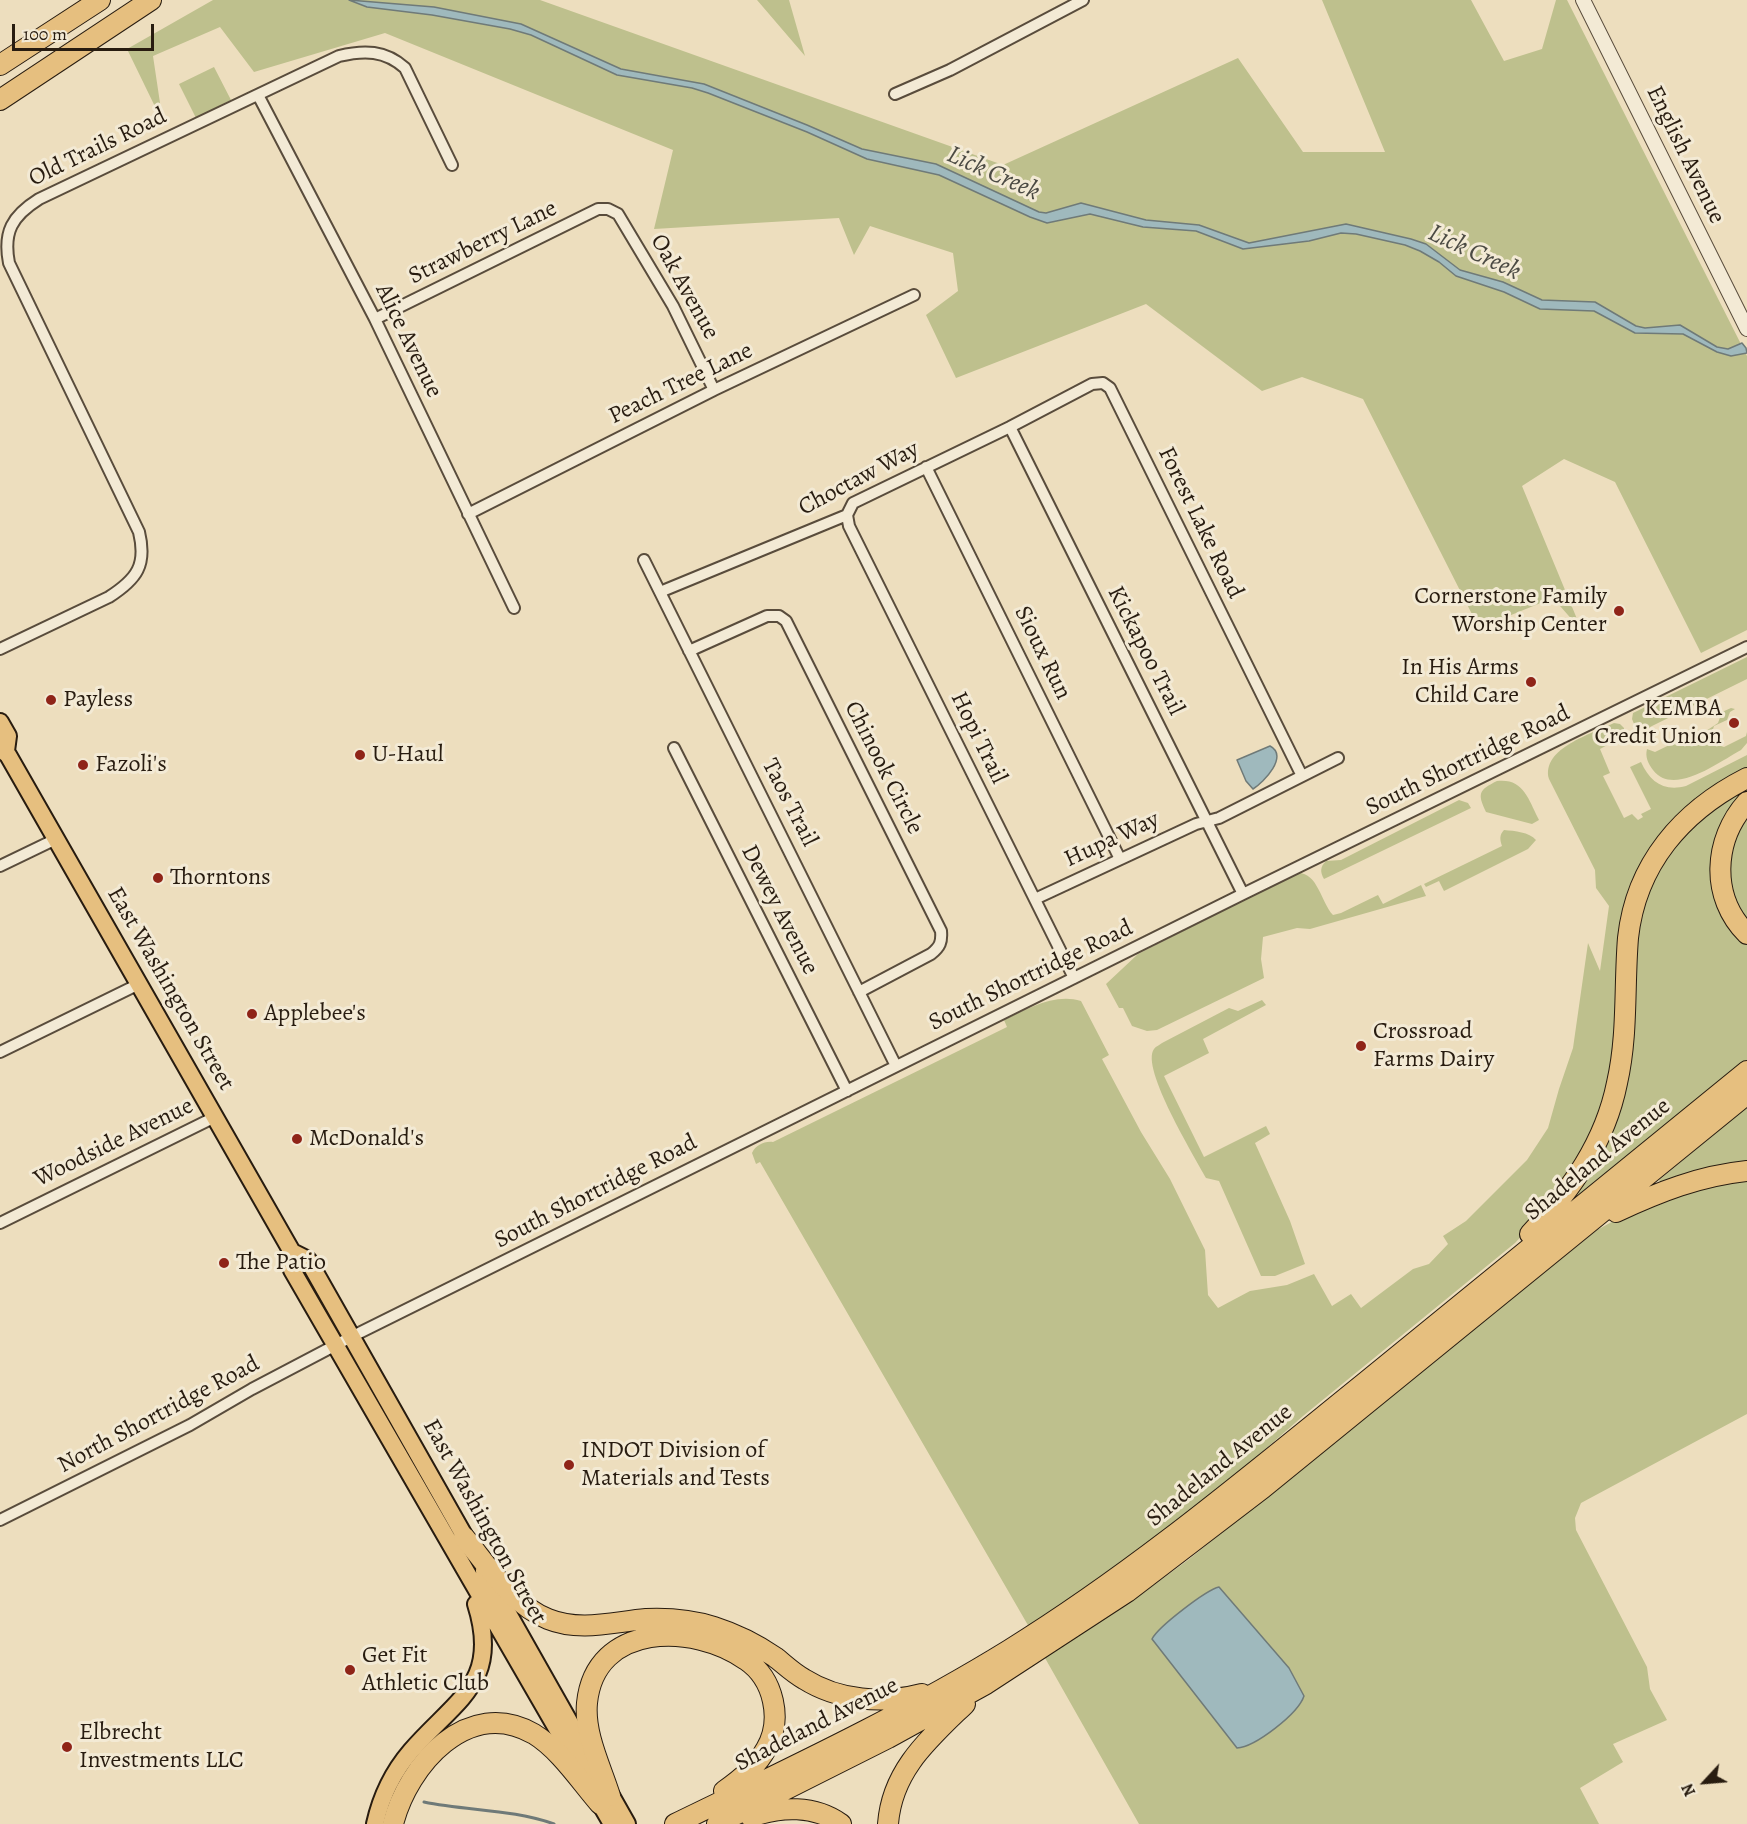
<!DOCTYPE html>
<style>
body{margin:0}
#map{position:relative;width:1747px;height:1824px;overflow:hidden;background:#eddebe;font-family:Alegreya,serif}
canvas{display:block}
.north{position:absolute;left:1675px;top:1752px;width:60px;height:60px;-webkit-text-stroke:4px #f3ead5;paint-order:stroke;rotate:244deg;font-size:16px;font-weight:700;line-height:24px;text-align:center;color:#281c10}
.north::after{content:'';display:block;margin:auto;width:21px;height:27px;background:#281c10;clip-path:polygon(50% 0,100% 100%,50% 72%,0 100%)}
.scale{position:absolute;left:12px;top:24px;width:142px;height:27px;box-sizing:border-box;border:3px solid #281c10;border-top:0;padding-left:8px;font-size:18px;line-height:21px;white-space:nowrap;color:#281c10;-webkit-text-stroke:4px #f3ead5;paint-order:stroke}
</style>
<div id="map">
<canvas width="1747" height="1824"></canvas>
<div class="north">N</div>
<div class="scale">100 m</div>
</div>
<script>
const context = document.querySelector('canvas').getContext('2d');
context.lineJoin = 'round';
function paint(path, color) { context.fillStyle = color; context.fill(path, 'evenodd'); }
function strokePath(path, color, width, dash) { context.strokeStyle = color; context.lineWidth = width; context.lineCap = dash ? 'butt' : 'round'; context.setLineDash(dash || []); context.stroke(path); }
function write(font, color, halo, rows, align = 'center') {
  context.font = font + ' Alegreya,serif'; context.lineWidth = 6; context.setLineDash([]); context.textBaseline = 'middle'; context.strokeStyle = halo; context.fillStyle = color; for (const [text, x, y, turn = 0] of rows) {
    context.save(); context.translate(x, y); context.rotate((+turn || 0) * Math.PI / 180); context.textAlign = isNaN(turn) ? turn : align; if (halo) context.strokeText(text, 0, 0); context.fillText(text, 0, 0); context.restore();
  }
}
paint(new Path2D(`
 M 213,0 L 540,0 L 1003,165 L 1238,58 L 1303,152 L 1385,152 L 1322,0 L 1471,0 L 1504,61 L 1542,49 L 1556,0 L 1567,0 L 1747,356 L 1747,630 L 1701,653 L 1615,482 L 1564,459 L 1522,486 L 1582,631 L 1553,598 L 1479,628 L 1363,399 L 1302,377 L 1262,391 L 1146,304 L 956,378 L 926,315 L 958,291 L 953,253 L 870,226 L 854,255 L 839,218 L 654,229 L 673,150 L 385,33 L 254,72 L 220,27 L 153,56 L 163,123 L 127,49 Z
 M 757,0 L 789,0 L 805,56 Z
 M 214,67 L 231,100 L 196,118 L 179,84 Z
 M 1747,657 L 1747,679 L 1650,727 L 1645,737 L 1639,736 L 1632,719 L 1633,713 Z
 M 1731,708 L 1735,709 L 1730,712 L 1727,720 L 1714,726 L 1709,742 L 1724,747 L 1746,736 L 1747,732 L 1747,743 L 1741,750 C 1719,762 1673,797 1653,770 C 1648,763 1645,757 1647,749 L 1655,752 L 1700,730 L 1706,731 L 1718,723 L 1722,712 Z
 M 1614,723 L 1620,724 L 1624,728 L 1624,736 L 1600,749 L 1610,773 L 1603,776 L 1624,818 L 1632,814 L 1638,820 L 1643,817 L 1641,814 L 1651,809 L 1630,767 L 1641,762 C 1650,782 1664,792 1686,786 L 1747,755 L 1747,769 L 1652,851 L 1600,1121 L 1546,1210 L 1515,1243 L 1303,1416 L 1219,1490 L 1097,1582 L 1029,1627 L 760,1162 L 756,1164 L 752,1153 C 756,1145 764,1141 773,1142 L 1007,1027 L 1004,1020 C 1028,1009 1054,993 1081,1001 L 1109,1055 L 1102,1059 L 1141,1132 L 1170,1179 L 1205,1250 L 1208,1295 L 1218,1308 L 1250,1291 L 1287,1285 L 1314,1274 L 1332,1306 L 1351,1294 L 1361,1308 L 1413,1269 L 1429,1264 L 1448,1244 L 1443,1236 L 1466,1221 L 1527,1160 L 1548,1128 L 1559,1089 L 1573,1048 L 1588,943 L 1600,971 L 1609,906 L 1596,888 L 1595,870 L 1549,779 C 1541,748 1592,734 1614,723 Z
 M 1497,781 C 1523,778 1528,798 1538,818 L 1539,820 L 1532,824 L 1486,812 C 1477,793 1479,790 1497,781 Z
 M 1747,785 L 1747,796 L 1716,843 L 1747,942 L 1747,1060 L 1593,1186 L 1565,1213 L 1560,1207 L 1602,1141 L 1638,905 L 1674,839 Z
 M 1459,800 L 1468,803 L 1471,808 L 1324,879 C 1320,872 1320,867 1326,861 L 1341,860 Z
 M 1747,809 L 1747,922 L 1739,911 L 1726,869 L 1744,812 Z
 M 1504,830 C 1515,831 1529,832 1536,840 L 1528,849 L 1444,891 L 1439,881 L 1426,887 L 1424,884 L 1502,846 C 1500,840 1499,835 1504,830 Z
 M 1298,873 C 1318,873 1321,902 1333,915 L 1341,913 L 1378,895 L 1383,904 L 1421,885 L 1426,896 L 1310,929 L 1297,928 L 1263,937 L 1261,959 L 1264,978 L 1157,1030 L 1147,1031 L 1132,1026 L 1123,1008 L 1119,1008 L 1106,984 L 1138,954 Z
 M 1262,1000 L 1266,1005 L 1203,1039 L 1209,1053 L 1164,1076 L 1204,1157 L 1266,1126 L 1270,1134 L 1255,1143 L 1290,1221 L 1305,1264 L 1275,1276 L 1261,1276 L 1219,1181 L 1206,1178 C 1195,1157 1140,1068 1154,1049 C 1156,1046 1160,1045 1162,1043 L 1229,1008 L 1238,1011 Z
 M 1747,1107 L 1747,1167 L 1662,1185 L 1659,1180 Z
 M 1747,1177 L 1747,1414 L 1581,1503 L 1575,1518 L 1576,1530 L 1647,1667 L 1650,1689 L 1667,1720 L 1613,1744 L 1623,1762 L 1580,1788 L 1599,1824 L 1139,1824 L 1045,1658 L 1132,1601 L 1188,1560 L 1597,1230 L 1643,1205 ZM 1219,1587 L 1289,1668 L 1304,1696 Z`), '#bec08d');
const water = new Path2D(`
 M 349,0 L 434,7 L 521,24 L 621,69 L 704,84 L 807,125 L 862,149 L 936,164 L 1039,212 L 1046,213 L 1081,203 L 1146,220 L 1199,225 L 1249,243 L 1346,224 L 1411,239 L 1426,244 L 1460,270 L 1503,282 L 1542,300 L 1595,302 L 1636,326 L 1645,328 L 1680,325 L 1717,347 L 1728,349 L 1742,343 L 1746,348 L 1747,353 L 1731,356 L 1717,352 L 1683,334 L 1635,333 L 1594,311 L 1540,309 L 1504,292 L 1456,276 L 1439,262 L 1420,251 L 1405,245 L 1356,234 L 1341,233 L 1309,241 L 1243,249 L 1196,231 L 1143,227 L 1090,214 L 1047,223 L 1030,217 L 939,175 L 867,159 L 807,132 L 708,93 L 692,88 L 617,75 L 531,35 L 510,29 L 432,15 L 367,7 Z
 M 1270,746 C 1289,756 1264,782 1253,789 L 1246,781 L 1237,760 Z
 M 1219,1587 L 1289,1668 L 1304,1696 C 1298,1714 1255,1747 1237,1748 L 1152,1639 C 1158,1627 1206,1590 1219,1587 Z`);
paint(water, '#9fb9bd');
strokePath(water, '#6f7a78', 1.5);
strokePath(new Path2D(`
 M 424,1802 C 467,1811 513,1809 554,1824`), '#6f7a78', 3);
const minor = new Path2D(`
 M 895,94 L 950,70 L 1083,0
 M 258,95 L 375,319 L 514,608
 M 375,319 L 598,209 L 608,209 L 618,214 L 673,306 L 714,390
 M 1010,427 L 1243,894
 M 926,467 L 1120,859
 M 468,514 L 714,390 L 914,295
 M 644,560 L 896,1066
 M 660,592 L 847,515
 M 0,649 L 109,597 C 137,579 147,565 139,532 L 9,263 C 3,232 12,216 39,199 L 339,56 C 364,50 385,50 405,68 L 452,165
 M 689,651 L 767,616 L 779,616 L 786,621 L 941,931 C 942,942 940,947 931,954 L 859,992
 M 674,748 L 847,1091
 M 0,866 L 56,839
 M 1035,899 L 1196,824 L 1219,818 L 1338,758
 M 1074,978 L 849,526 L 847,515 L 853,503 L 1010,427 L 1092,384 L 1103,383 L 1110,388 L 1302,776
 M 0,1052 L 139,984
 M 0,1223 L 215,1117
 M 0,1520 L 190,1425 L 252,1389 L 351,1337 L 1243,894 L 1747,647`);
const tertiary = new Path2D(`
 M 1583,0 L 1747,329`);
const primary = new Path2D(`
 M 0,722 L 8,736 L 6,751
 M 0,748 L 8,755 L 292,1252 L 292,1270 L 612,1824
 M 292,1252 L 308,1260 L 470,1546
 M 484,1571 L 627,1824
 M 375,1824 C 381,1797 393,1772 411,1751 C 456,1699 501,1683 476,1604`);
const motorway = new Path2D(`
 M 0,65 L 100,0
 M 0,100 L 151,0
 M 1747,802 C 1713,840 1710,897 1747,934
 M 1616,1212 C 1659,1192 1699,1176 1747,1171
 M 1530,1234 C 1571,1190 1605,1143 1617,1083 C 1628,1035 1624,987 1628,938 C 1636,864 1682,811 1747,778
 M 464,1537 C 488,1566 511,1604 548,1619 C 580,1632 613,1622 646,1619 C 669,1618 692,1620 714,1627 C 736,1634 756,1644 775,1657 C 784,1664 793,1673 804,1679 C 839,1701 883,1704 922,1694
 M 610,1796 C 601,1767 584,1734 587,1703 C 595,1622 694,1623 746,1660 C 774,1679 783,1720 766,1749 C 757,1766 740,1780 724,1791
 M 751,1817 C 780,1806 815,1805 841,1824
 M 393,1824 C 408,1765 468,1696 534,1734 C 560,1750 580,1781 600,1804
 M 675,1824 C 788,1769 902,1716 1009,1650 C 1135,1572 1248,1477 1363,1384 C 1491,1280 1619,1175 1747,1071
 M 717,1824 L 888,1738 L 986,1684 L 1127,1592 L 1263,1488 L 1747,1094
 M 888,1824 C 892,1770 929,1739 965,1704`);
strokePath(minor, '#594c3c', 14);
strokePath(tertiary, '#594c3c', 16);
strokePath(primary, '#281c10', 20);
strokePath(motorway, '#281c10', 22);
strokePath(minor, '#f3ead5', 10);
strokePath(tertiary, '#f3ead5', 14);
strokePath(primary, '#e6bf7f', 16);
strokePath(motorway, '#e6bf7f', 20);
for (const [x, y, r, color] of [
 [1619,611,6,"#8f2418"],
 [1531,682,6,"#8f2418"],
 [51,700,6,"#8f2418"],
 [1734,723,6,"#8f2418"],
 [360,755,6,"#8f2418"],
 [83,765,6,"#8f2418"],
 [158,878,6,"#8f2418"],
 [252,1014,6,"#8f2418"],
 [1361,1046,6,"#8f2418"],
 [297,1139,6,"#8f2418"],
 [224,1263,6,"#8f2418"],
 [569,1465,6,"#8f2418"],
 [350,1670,6,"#8f2418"],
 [67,1747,6,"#8f2418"]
]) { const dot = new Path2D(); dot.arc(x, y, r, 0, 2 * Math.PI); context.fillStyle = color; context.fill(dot); strokePath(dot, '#f3ead5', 2); }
write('24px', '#281c10', '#f3ead5', [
 ["Old Trails Road",98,148,-26],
 ["English Avenue",1685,155,64],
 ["Strawberry Lane",483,243,-26],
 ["Oak Avenue",684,287,61],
 ["Alice Avenue",408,341,64],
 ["Peach Tree Lane",681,384,-26],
 ["Choctaw Way",859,479,-28],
 ["Forest Lake Road",1200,523,64],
 ["Kickapoo Trail",1145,651,63],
 ["Sioux Run",1042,653,64],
 ["Hopi Trail",978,738,64],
 ["South Shortridge Road",1468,761,-26],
 ["Chinook Circle",883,768,63],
 ["Taos Trail",789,803,63],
 ["Hupa Way",1112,840,-25],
 ["Dewey Avenue",779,910,63],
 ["South Shortridge Road",1031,976,-26],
 ["East Washington Street",170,989,60],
 ["Woodside Avenue",114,1143,-26],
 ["Shadeland Avenue",1598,1160,-39],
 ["South Shortridge Road",596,1192,-27],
 ["North Shortridge Road",159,1415,-28],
 ["Shadeland Avenue",1220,1466,-39],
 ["East Washington Street",484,1522,61],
 ["Shadeland Avenue",817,1725,-27]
]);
write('24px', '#281c10', '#f3ead5', [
 ["Cornerstone Family",1607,597,"right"],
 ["Worship Center",1607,625,"right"],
 ["In His Arms",1519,668,"right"],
 ["Child Care",1519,696,"right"],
 ["Payless",63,700],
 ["KEMBA",1722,709,"right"],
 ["Credit Union",1722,737,"right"],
 ["U-Haul",372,755],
 ["Fazoli's",95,765],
 ["Thorntons",170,878],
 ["Applebee's",264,1014],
 ["Crossroad",1373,1032],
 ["Farms Dairy",1373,1060],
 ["McDonald's",309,1139],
 ["The Patio",236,1263],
 ["INDOT Division of",581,1451],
 ["Materials and Tests",581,1479],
 ["Get Fit",362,1656],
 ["Athletic Club",362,1684],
 ["Elbrecht",79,1733],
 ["Investments LLC",79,1761]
], 'left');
write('italic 26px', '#4c4b44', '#f3ead5', [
 ["Lick Creek",993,174,24],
 ["Lick Creek",1474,253,25]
]);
</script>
